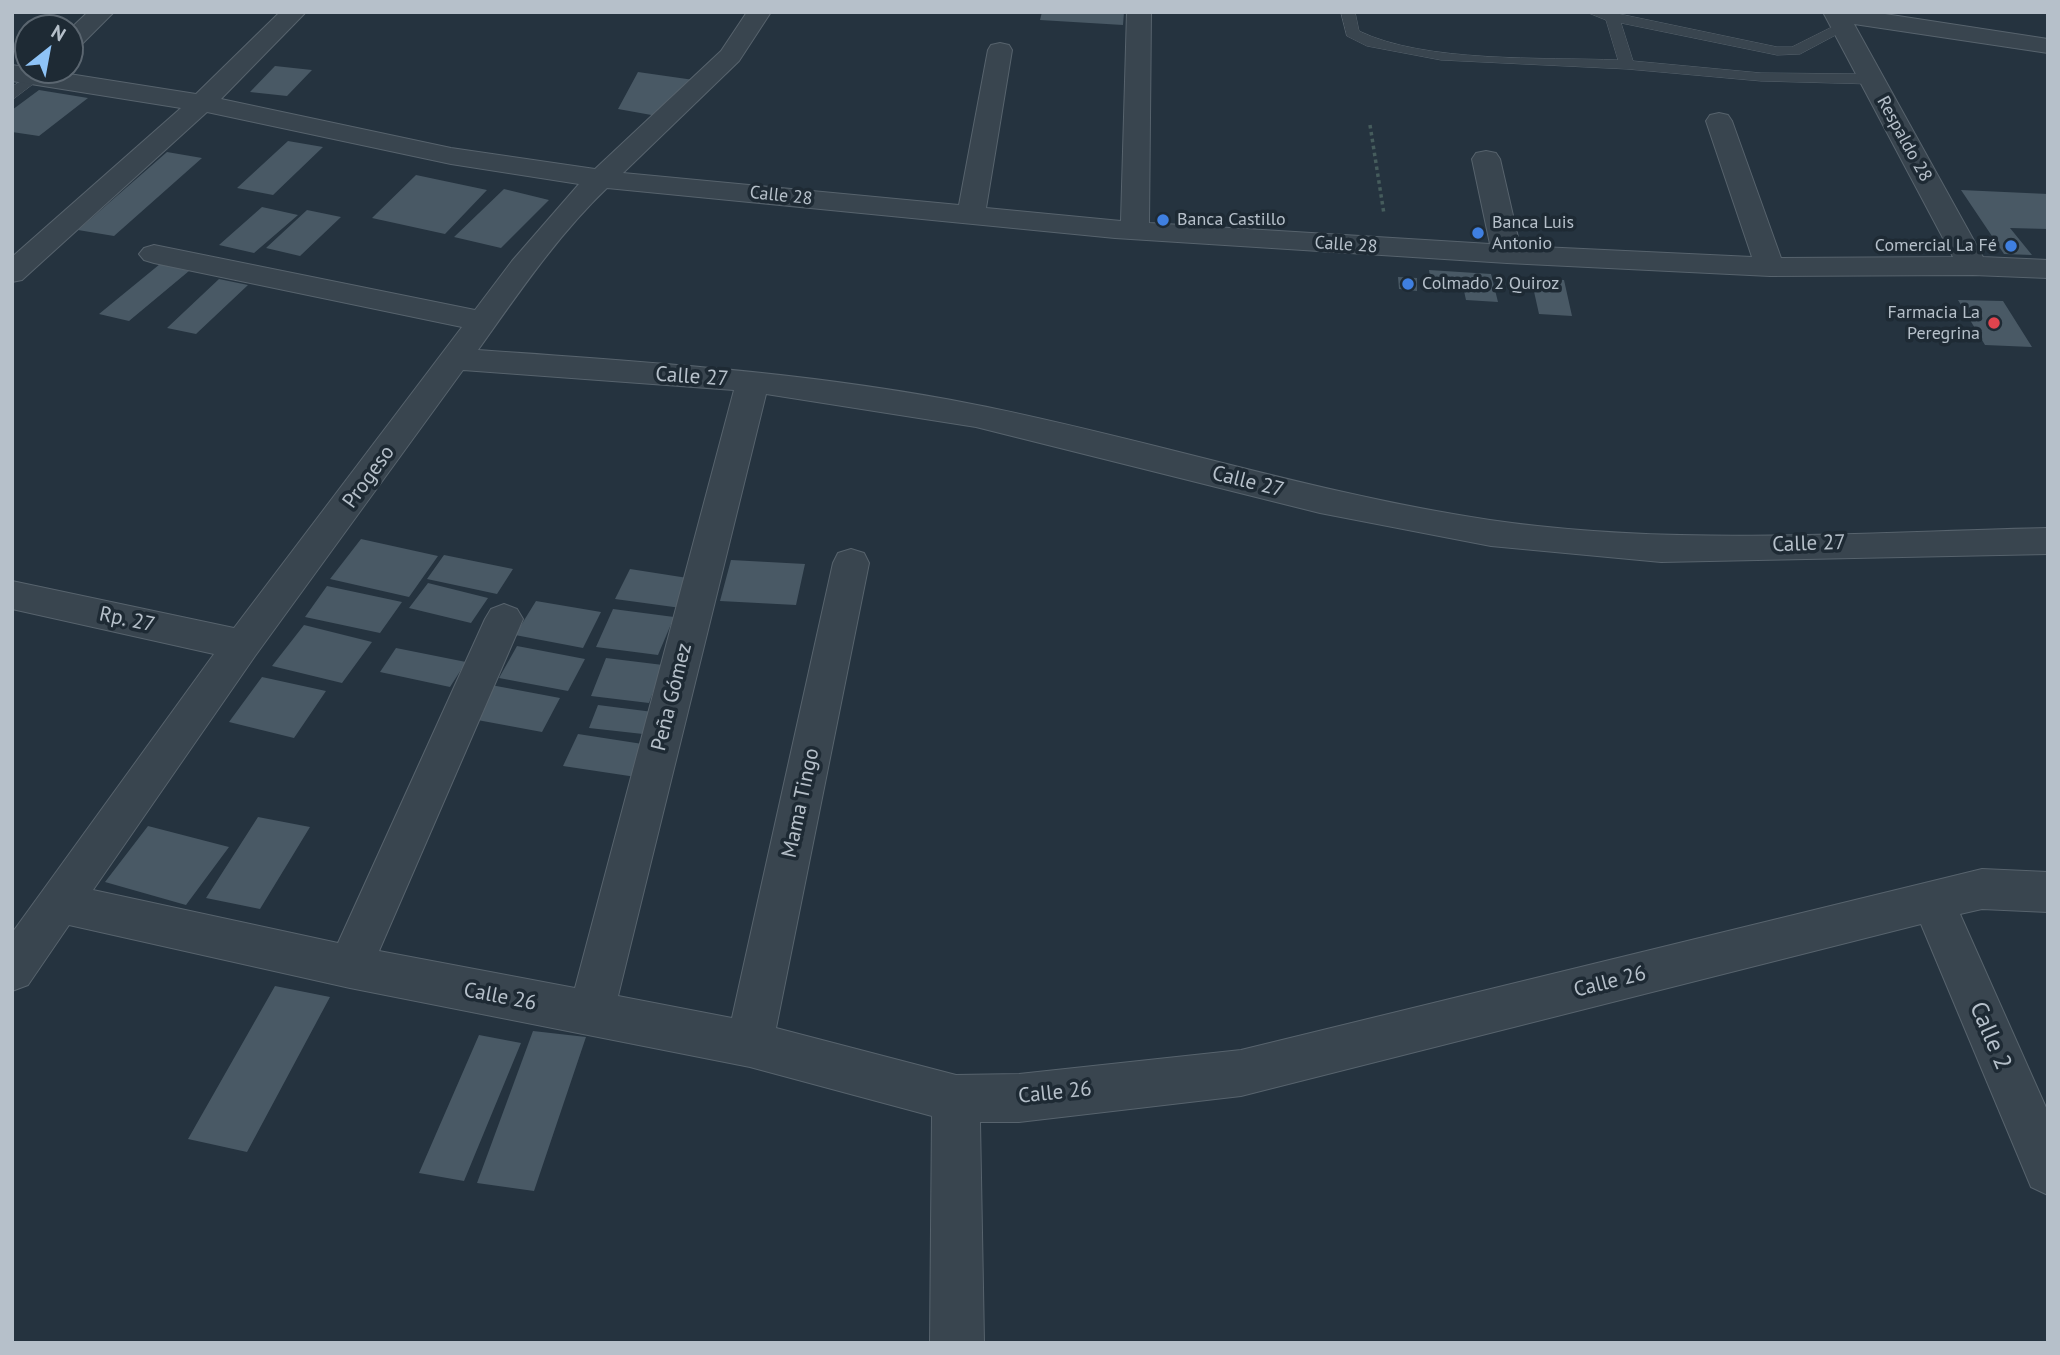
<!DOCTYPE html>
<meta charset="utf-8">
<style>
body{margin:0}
#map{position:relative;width:2060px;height:1355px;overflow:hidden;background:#25333f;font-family:"PT Sans",sans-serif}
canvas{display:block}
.frame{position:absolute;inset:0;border:14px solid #b6c0ca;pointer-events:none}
.north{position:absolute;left:14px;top:14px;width:70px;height:70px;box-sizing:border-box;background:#1e2a34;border:2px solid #5b6670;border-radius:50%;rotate:31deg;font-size:19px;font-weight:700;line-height:28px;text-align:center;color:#b6c0ca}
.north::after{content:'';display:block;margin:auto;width:24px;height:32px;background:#8ec3f7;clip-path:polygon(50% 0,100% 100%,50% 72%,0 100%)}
</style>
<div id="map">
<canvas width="2060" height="1355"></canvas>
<div class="frame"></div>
<div class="north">N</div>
</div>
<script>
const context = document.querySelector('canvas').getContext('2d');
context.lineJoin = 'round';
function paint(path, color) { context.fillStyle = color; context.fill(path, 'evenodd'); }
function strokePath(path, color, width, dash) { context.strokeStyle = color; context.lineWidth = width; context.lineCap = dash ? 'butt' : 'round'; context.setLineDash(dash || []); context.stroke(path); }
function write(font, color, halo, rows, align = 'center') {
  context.font = font + ' "PT Sans",sans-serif'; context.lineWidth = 7; context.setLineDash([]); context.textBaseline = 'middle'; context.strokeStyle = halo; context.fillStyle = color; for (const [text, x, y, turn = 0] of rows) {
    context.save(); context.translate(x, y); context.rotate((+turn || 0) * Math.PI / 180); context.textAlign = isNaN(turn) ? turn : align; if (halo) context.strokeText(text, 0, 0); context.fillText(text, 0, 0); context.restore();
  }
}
paint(new Path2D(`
 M 1042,12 L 1124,12 L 1123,25 L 1040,20 Z
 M 275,66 L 312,70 L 287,96 L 250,92 Z
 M 638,72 L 694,80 L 657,116 L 618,109 Z
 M 39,90 L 88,98 L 39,136 L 12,132 L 12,110 Z
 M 288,141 L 323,147 L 273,195 L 237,188 Z
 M 167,152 L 202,158 L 114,236 L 78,230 Z
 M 416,175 L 487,190 L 445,234 L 372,218 Z
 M 504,189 L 549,200 L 501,248 L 454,237 Z
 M 1961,190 L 2048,194 L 2048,229 L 2010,228 L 2032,255 L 2004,254 Z
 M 262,207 L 298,215 L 254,253 L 219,245 Z
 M 307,210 L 341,217 L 300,256 L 266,248 Z
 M 160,264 L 189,271 L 129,321 L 99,314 Z
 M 1429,270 L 1491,274 L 1498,302 L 1466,300 L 1464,291 L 1432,289 Z
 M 1398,277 L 1417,278 L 1417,291 L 1399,289 Z
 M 1531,278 L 1564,280 L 1572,316 L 1539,314 Z
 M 219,279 L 248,285 L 196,334 L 167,328 Z
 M 1958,300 L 2003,301 L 2032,347 L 1985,345 Z
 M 361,539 L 438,556 L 409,597 L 330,579 Z
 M 444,555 L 513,569 L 497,594 L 427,579 Z
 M 731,560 L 805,564 L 796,605 L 720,601 Z
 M 630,569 L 694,579 L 681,608 L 615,599 Z
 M 428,583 L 488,598 L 471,623 L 409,608 Z
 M 327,586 L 402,602 L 380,633 L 305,617 Z
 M 536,601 L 601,612 L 583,648 L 515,635 Z
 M 613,609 L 674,617 L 658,655 L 596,647 Z
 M 304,625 L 372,642 L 342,683 L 272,666 Z
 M 517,646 L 585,659 L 568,691 L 499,678 Z
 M 396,648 L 466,662 L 450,687 L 380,672 Z
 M 606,658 L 663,665 L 649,703 L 591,696 Z
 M 262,677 L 326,691 L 294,738 L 229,722 Z
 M 491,685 L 560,698 L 542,732 L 472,719 Z
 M 598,705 L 661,713 L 652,735 L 589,728 Z
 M 578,734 L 649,745 L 636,777 L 563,766 Z
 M 258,817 L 310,827 L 260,909 L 206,898 Z
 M 148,826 L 229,847 L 186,905 L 105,882 Z
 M 275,986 L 330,997 L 247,1152 L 188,1139 Z
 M 533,1031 L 586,1037 L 534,1191 L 477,1183 Z
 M 479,1035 L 521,1043 L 464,1181 L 419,1173 Z`), '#495965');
const lane = new Path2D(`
 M 1341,12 L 1355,12 L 1359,31 C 1425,63 1543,57 1618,60 L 1606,20 L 1586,12 L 1610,12 L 1777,47 L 1792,47 L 1842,22 L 1847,23 L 1847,29 L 1800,54 L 1777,55 L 1621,23 L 1633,61 L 1761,73 L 1871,74 L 1879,79 L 1871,84 L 1761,81 L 1627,69 L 1441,60 L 1367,46 L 1347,36 Z
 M 36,71 L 41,72 L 43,75 L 41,78 L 12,100 L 12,87 Z`);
const street = new Path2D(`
 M 88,12 L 114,12 L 79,47 L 70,49 L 70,29 Z
 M 280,12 L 306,12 L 221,99 L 451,148 L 595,169 L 721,51 L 747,12 L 771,12 L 739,61 L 623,173 L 959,205 L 988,50 L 991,45 L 1000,43 L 1009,45 L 1012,50 L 986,208 L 1121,221 L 1127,12 L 1151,12 L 1149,223 L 1490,244 L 1472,159 L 1476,153 L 1486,151 L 1496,153 L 1500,159 L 1520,246 L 1752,257 L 1706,121 L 1710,115 L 1719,113 L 1728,115 L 1732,121 L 1781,258 L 1953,257 L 1823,12 L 1872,12 L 2048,39 L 2048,53 L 1854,24 L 1983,257 L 2048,260 L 2048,278 L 1973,275 L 1770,276 L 1507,263 L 1115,238 L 607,188 C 557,236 518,294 478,350 C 645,362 812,372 977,405 C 1149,439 1316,494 1490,520 C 1674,547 1863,532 2048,528 L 2048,554 L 1661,562 L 1491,546 L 1320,513 L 976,427 L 766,394 L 618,996 L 732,1018 L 833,563 L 838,553 L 851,549 L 864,553 L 869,563 L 776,1028 L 956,1075 L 1019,1074 L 1241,1050 L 1982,869 L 2048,872 L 2048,912 L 1982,909 L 1960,914 L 2048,1112 L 2048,1195 L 2031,1187 L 1921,924 L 1241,1096 L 1019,1122 L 980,1122 L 984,1343 L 930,1343 L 932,1116 L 750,1067 L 350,988 L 69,925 L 28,985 L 12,991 L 12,933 L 214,654 L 12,609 L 12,581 L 234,628 L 462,327 L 154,263 L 144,260 L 139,254 L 144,248 L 154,245 L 475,310 L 512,261 L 579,184 L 451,164 L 207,112 L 22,280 L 12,282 L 12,257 L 181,108 L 12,81 L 12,65 L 196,94 ZM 463,370 L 734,390 L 575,988 L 379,951 L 523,619 L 517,609 L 504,604 L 491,609 L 485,619 L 338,943 L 93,890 L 255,656 Z`);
strokePath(lane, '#57636d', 1);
strokePath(street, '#57636d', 2);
strokePath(new Path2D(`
 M 1370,125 L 1384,214`), '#455c5c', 3.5, [3.5, 3.5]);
paint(lane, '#39454f');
paint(street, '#39454f');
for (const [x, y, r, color] of [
 [1163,220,7,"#3f7fe0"],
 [1478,233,7,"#3f7fe0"],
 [2011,246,7,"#3f7fe0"],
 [1408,284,7,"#3f7fe0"],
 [1994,323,7,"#e0444e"]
]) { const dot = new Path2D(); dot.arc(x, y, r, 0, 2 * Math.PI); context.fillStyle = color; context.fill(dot); strokePath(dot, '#1e2a34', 2.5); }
write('18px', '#b6c0ca', '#1e2a34', [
 ["Respaldo 28",1904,139,61],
 ["Calle 28",781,196,6],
 ["Calle 28",1346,245,4]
]);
write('18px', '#b6c0ca', '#1e2a34', [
 ["Banca Castillo",1177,220],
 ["Banca Luis",1492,223],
 ["Antonio",1492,244],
 ["Comercial La Fé",1997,246,"right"],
 ["Colmado 2 Quiroz",1422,284],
 ["Farmacia La",1980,313,"right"],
 ["Peregrina",1980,334,"right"]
], 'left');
write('21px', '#b6c0ca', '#1e2a34', [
 ["Calle 27",692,377,4],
 ["Progeso",369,477,-54],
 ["Calle 27",1248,482,14],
 ["Calle 27",1809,544,-2],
 ["Rp. 27",127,620,12],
 ["Peña Gómez",672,697,-76],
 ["Mama Tingo",801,803,-78],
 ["Calle 26",1610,982,-14],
 ["Calle 26",500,997,11],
 ["Calle 26",1055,1093,-6]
]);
write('24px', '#b6c0ca', '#1e2a34', [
 ["Calle 2",1990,1036,67]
]);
</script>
